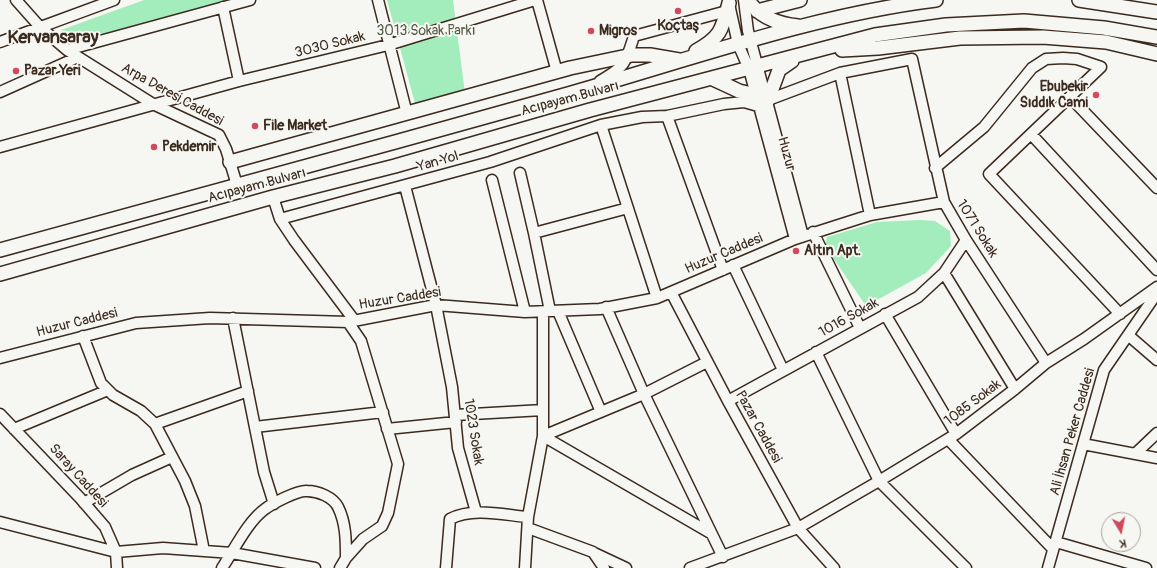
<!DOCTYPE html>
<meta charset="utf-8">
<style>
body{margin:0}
#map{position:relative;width:1157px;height:568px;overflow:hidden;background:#f6f6f2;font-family:Pangolin,sans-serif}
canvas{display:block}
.north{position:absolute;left:1101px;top:512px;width:40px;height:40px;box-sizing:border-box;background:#f6f6f2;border:1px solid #aba49d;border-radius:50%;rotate:170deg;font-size:11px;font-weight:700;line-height:16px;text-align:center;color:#3b2a1e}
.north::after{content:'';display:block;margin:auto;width:14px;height:18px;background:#d1495b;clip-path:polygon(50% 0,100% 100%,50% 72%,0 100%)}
</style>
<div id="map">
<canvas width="1157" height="568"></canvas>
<div class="north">K</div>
</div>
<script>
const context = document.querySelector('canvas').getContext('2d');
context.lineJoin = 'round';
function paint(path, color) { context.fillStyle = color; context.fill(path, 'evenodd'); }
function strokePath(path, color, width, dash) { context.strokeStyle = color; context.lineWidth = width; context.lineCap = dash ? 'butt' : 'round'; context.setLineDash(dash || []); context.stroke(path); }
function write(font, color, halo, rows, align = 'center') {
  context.font = font + ' Pangolin,sans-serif'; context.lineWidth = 4; context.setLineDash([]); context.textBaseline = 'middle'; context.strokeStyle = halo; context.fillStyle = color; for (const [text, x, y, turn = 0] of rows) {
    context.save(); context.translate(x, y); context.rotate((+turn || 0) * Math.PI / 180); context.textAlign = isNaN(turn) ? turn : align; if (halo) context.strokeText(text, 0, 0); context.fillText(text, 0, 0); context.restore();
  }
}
paint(new Path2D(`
 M 144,0 L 232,0 L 70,42 L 61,30 Z
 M 387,0 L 453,0 L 465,93 L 416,107 Z
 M 920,220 L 935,221 L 950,231 L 951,246 L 926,273 L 866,306 L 825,246 L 827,237 L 877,222 Z`), '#a3edbc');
const minor = new Path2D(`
 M 16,0 L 40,27 L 67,50 L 153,104 L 219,135 L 226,149 L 237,185
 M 378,0 L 407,114
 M 537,0 L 557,72
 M 744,0 L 748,31 L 803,236
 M 729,4 L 738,44 L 749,69 L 795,239
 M 223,7 L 239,81
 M 0,42 L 114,0
 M 67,50 L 250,0
 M 840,73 L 870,215
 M 600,81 C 626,66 625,64 634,36 L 727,11
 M 0,92 L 78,57
 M 1070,97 L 1157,188
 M 768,100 L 840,73 L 912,59 L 944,202 L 966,240 L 1046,363
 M 667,116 L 723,270
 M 601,125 L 657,298
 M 1031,134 L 1157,270
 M 0,147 L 239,81 L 388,45 L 535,0
 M 935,168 L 984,127 L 1032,68 L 1046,59 L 1063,58 L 1077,59 L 1101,67 L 989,174 L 1120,314
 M 520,173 L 534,233 L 550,311
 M 492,180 L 525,312
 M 405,186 L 436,305 L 452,387 L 458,448 L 476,512
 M 273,197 L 280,219 L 294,240 L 354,320
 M 280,219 L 490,162 L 601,125 L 642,117 L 667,116 L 724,104 L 744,102 L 758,106
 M 813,232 L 860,328
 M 534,233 L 628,208
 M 733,265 L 783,370
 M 944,273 L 1015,389
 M 671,292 L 728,401 L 798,528 L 834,568
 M 606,307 L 644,394 L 723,557
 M 558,311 L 601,412
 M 885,314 L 956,434
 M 233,318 L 264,472 L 274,504
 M 1128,335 L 1157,360
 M 83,336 L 101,383 L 113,395 L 141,411 L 155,424 L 185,481 L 195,506 L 204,551
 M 816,352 L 879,481 L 966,568
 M 0,358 L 136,323 L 210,318 L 348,322 L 436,305 L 525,312 L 600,309 L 657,298 L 795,239 L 870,215 L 944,202
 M 728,401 L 918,297 L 944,273 L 966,240
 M 0,414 L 80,498 L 105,527 L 116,552 L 117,568
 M 455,415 L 543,410
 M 155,424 L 248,391
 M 255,427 L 383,412
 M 14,429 L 108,390
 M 387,429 L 456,422
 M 543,436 L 712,534
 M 543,436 L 644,394 L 707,362
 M 948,439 L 1053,549
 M 1083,444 L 1157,458
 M 1135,454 L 1157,433
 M 84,503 L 132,475 L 172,457
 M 0,522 L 116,552 L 163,548 L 232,553 L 315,568
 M 528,528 L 593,552 L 604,568
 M 1056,542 L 1146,568
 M 594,553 L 626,568
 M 222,568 C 234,550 248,521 265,509 C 273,503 298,490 307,491 C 318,491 333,497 338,507 C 346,523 346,541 346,558
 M 340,568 L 346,558 L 363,539 L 382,526 L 388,513 L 398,464 L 361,341 L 348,322
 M 446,568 L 450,519 C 473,507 504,515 528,517
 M 525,568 L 528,517 L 543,436 L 543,312
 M 690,568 L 798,528 L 879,481 L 956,434 L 1015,389 L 1046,363 L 1084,339 L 1157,287
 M 1048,568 L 1104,370 L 1157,293`);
const major = new Path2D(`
 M 748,0 C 759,17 778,24 798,26
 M 1079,0 L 1157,12
 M 757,11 L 800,0
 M 842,50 L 878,48 L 960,38 L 1043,37 L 1106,42 L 1157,54
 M 696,51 C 721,37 722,30 729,3
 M 711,78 L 739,91 L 756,95
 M 768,100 L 779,70 L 792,61
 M 230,162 L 570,68 L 632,55 L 650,55 L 679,60
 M 0,250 C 190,198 379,147 568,94 C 688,60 813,15 936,0
 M 0,274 L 273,197 L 395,166 L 590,110 L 875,35 L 946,25 L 1024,21 L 1104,28 L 1157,37`);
strokePath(minor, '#3b2a1e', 13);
strokePath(major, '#3b2a1e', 16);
strokePath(minor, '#f6f6f2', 10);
strokePath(major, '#f6f6f2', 13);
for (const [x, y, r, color] of [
 [678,11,4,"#d1495b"],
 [591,31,4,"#d1495b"],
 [16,71,4,"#d1495b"],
 [1096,95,4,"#d1495b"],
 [255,126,4,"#d1495b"],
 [154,147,4,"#d1495b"],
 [796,251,4,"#d1495b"]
]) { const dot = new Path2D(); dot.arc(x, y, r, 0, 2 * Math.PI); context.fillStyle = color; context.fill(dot); strokePath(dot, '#f6f6f2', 1.5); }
write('bold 14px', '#3b2a1e', '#f6f6f2', [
 ["Koçtaş",678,26,"center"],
 ["Migros",599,31],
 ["Pazar Yeri",24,71],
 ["Ebubekir",1088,87,"right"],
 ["Sıddık Cami",1088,103,"right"],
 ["File Market",263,126],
 ["Pekdemir",162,147],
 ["Altın Apt.",804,251]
], 'left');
write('14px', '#555b46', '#f6f6f2', [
 ["3013 Sokak Parkı",426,31]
]);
write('14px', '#3b2a1e', '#f6f6f2', [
 ["3030 Sokak",330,45,-14],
 ["Arpa Deresi Caddesi",172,95,29],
 ["Acıpayam Bulvarı",570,99,-15],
 ["Huzur",786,154,75],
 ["Yan Yol",438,162,-16],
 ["Acıpayam Bulvarı",257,186,-15],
 ["1071 Sokak",977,229,58],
 ["Huzur Caddesi",724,254,-23],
 ["Huzur Caddesi",400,299,-9],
 ["1016 Sokak",849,318,-29],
 ["Huzur Caddesi",77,323,-14],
 ["1085 Sokak",973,403,-37],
 ["Pazar Caddesi",758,427,61],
 ["1023 Sokak",473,432,81],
 ["Ali İhsan Peker Caddesi",1073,432,-74],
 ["Saray Caddesi",78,476,48]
]);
write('bold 18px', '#3b2a1e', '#f6f6f2', [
 ["Kervansaray",53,38]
]);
</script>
